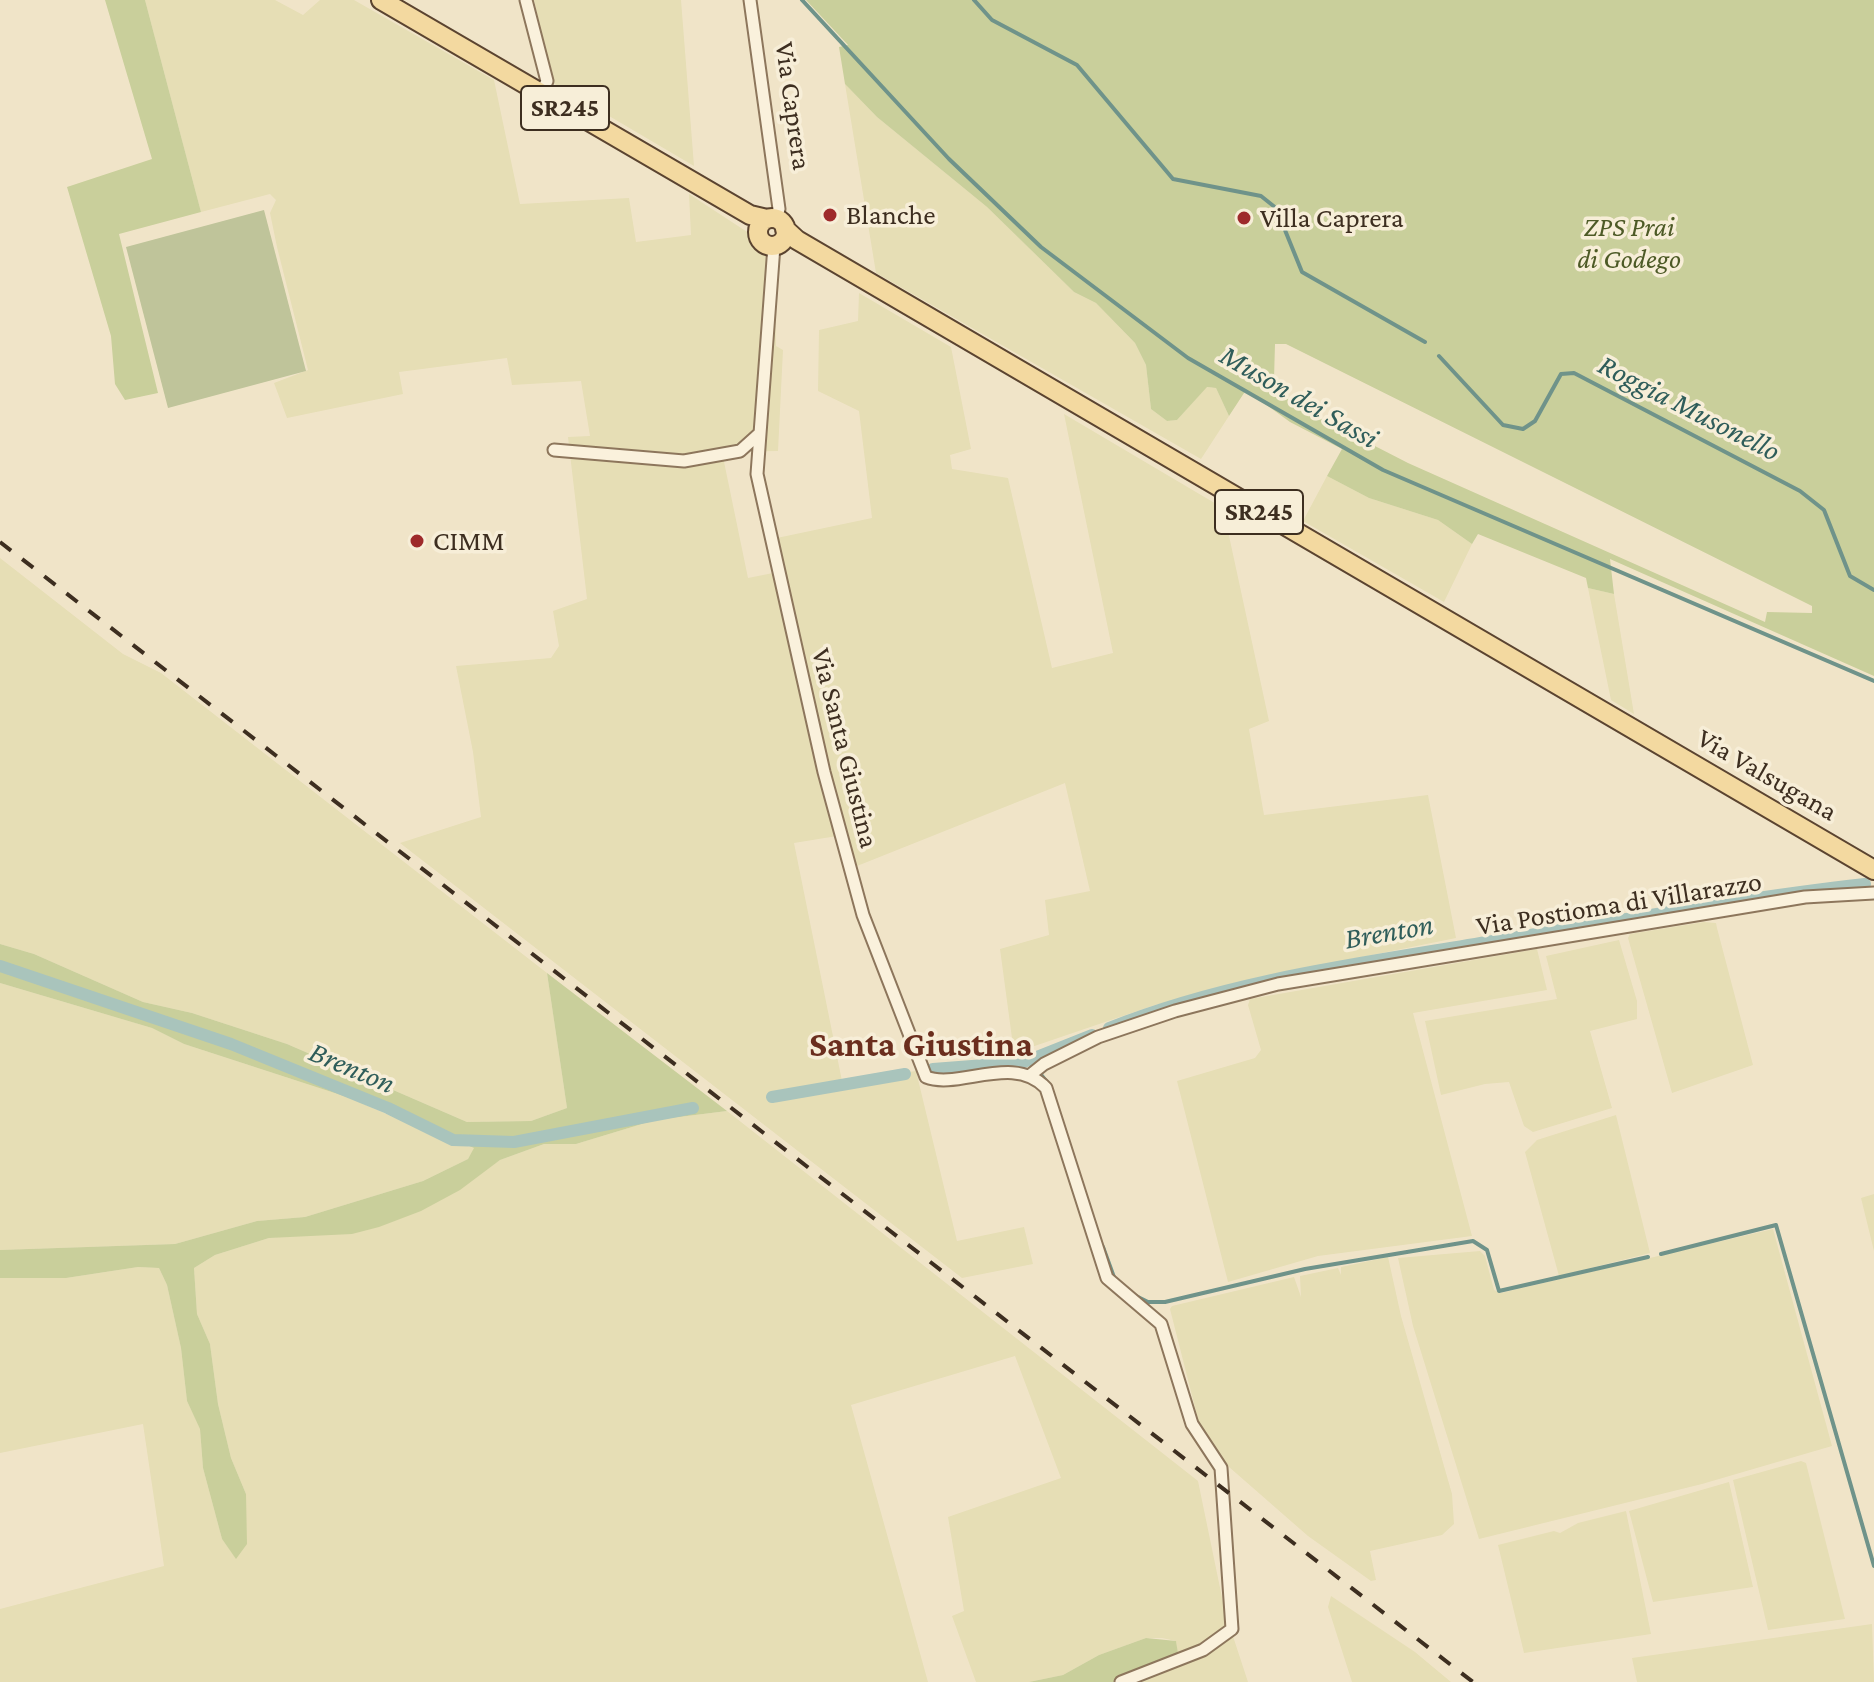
<!DOCTYPE html>
<style>
body{margin:0}
canvas{display:block;background:#f0e4c8}
</style>
<canvas width="1874" height="1682"></canvas>
<script>
const context = document.querySelector('canvas').getContext('2d');
context.lineJoin = 'round';
function paint(path, color) { context.fillStyle = color; context.fill(path, 'evenodd'); }
function strokePath(path, color, width, dash) { context.strokeStyle = color; context.lineWidth = width; context.lineCap = dash ? 'butt' : 'round'; context.setLineDash(dash || []); context.stroke(path); }
function write(font, color, halo, rows, align = 'center') {
  context.font = font + ' "Crimson Pro",serif'; context.lineWidth = 7; context.setLineDash([]); context.textBaseline = 'middle'; context.strokeStyle = halo; context.fillStyle = color; for (const [text, x, y, turn = 0] of rows) {
    context.save(); context.translate(x, y); context.rotate((+turn || 0) * Math.PI / 180); context.textAlign = isNaN(turn) ? turn : align; if (halo) context.strokeText(text, 0, 0); context.fillText(text, 0, 0); context.restore();
  }
}
paint(new Path2D(`
 M 145,0 L 275,0 L 303,15 L 320,0 L 354,0 L 494,80 L 520,204 L 629,198 L 636,242 L 691,235 L 689,194 L 761,241 L 774,243 L 776,346 L 783,350 L 778,451 L 722,452 L 748,578 L 778,572 L 772,539 L 872,518 L 859,411 L 818,391 L 819,330 L 858,321 L 859,293 L 951,347 L 971,449 L 950,455 L 952,469 L 1008,478 L 1052,668 L 1113,653 L 1064,414 L 1223,508 L 1269,721 L 1249,729 L 1264,815 L 1428,795 L 1456,938 L 1298,970 L 1155,1005 L 1014,1053 L 1000,949 L 1049,935 L 1045,900 L 1090,891 L 1065,783 L 847,870 L 837,836 L 794,843 L 842,1081 L 916,1071 L 957,1241 L 1024,1227 L 1033,1264 L 962,1278 L 400,843 L 481,817 L 473,752 L 456,666 L 551,658 L 559,646 L 553,611 L 587,599 L 568,437 L 590,436 L 581,381 L 512,385 L 507,358 L 399,372 L 403,394 L 287,418 L 274,383 L 308,370 L 277,247 L 270,213 L 276,200 L 270,194 L 201,212 Z
 M 534,0 L 681,0 L 694,166 L 553,83 Z
 M 845,84 L 877,117 L 987,207 L 1074,292 L 1096,303 L 1135,343 L 1146,365 L 1151,409 L 1167,421 L 1177,420 L 1206,387 L 1216,388 L 1229,416 L 1201,459 L 876,273 Z
 M 1327,476 L 1369,498 L 1438,520 L 1472,544 L 1444,602 L 1303,521 Z
 M 0,558 L 123,654 L 161,673 L 547,973 L 567,1108 L 531,1121 L 467,1122 L 287,1044 L 192,1013 L 143,1002 L 34,954 L 0,944 Z
 M 1588,588 L 1614,594 L 1634,714 L 1611,700 Z
 M 1704,922 L 1716,923 L 1717,928 L 1753,1065 L 1672,1093 L 1628,938 L 1630,934 Z
 M 1619,940 L 1637,1001 L 1637,1019 L 1590,1031 L 1612,1108 L 1533,1132 L 1524,1126 L 1509,1082 L 1485,1084 L 1441,1095 L 1425,1021 L 1557,999 L 1546,956 Z
 M 1537,949 L 1547,990 L 1413,1013 L 1472,1236 L 1318,1256 L 1228,1282 L 1177,1081 L 1255,1058 L 1261,1050 L 1248,1005 L 1250,999 Z
 M 0,983 L 152,1028 L 184,1044 L 350,1098 L 450,1142 L 475,1148 L 468,1159 L 423,1181 L 305,1217 L 257,1221 L 175,1244 L 0,1250 Z
 M 727,1111 L 1198,1481 L 1225,1612 L 1248,1682 L 1113,1682 L 1178,1660 L 1176,1641 L 1162,1638 L 1146,1638 L 1099,1655 L 1063,1675 L 1029,1682 L 976,1682 L 952,1616 L 964,1611 L 948,1517 L 1061,1478 L 1015,1356 L 851,1405 L 928,1682 L 0,1682 L 0,1609 L 164,1566 L 143,1424 L 0,1453 L 0,1278 L 66,1278 L 138,1267 L 159,1268 L 167,1285 L 181,1348 L 187,1401 L 200,1428 L 203,1468 L 222,1539 L 236,1558 L 246,1494 L 231,1458 L 218,1404 L 210,1344 L 197,1314 L 194,1268 L 215,1255 L 269,1238 L 306,1234 L 479,1174 L 500,1160 L 544,1144 L 576,1144 L 655,1120 Z
 M 1616,1115 L 1650,1253 L 1559,1276 L 1525,1152 L 1537,1140 Z
 M 1874,1194 L 1874,1251 L 1861,1198 Z
 M 1773,1229 L 1832,1446 L 1702,1484 L 1479,1539 L 1413,1326 L 1398,1258 L 1480,1251 L 1485,1256 L 1494,1290 L 1501,1293 Z
 M 1388,1257 L 1401,1316 L 1452,1494 L 1454,1524 L 1442,1535 L 1370,1551 L 1376,1580 L 1371,1581 L 1308,1536 L 1221,1460 L 1200,1427 L 1170,1309 L 1172,1306 L 1294,1277 L 1301,1297 L 1300,1276 L 1338,1268 L 1341,1275 L 1341,1267 Z
 M 1801,1461 L 1806,1463 L 1845,1619 L 1768,1630 L 1733,1480 Z
 M 1729,1482 L 1753,1587 L 1653,1602 L 1629,1511 Z
 M 1626,1511 L 1651,1634 L 1524,1653 L 1498,1545 L 1554,1531 L 1560,1533 L 1578,1523 Z
 M 1331,1596 L 1415,1652 L 1451,1682 L 1352,1682 L 1328,1607 Z
 M 1872,1624 L 1874,1682 L 1637,1682 L 1632,1658 Z`), '#e6deb5');
paint(new Path2D(`
 M 105,0 L 145,0 L 201,212 L 119,234 L 158,393 L 125,400 L 115,384 L 111,336 L 67,187 L 152,159 Z
 M 806,0 L 1874,0 L 1874,676 L 1610,559 L 1614,594 L 1588,588 L 1586,578 L 1478,534 L 1472,544 L 1438,520 L 1369,498 L 1327,476 L 1342,449 L 1290,422 L 1246,390 L 1229,416 L 1216,388 L 1207,387 L 1177,420 L 1167,421 L 1151,409 L 1146,365 L 1135,343 L 1096,303 L 1074,292 L 987,207 L 877,117 L 845,84 L 839,47 L 848,45 ZM 1275,344 L 1286,344 L 1812,606 L 1812,613 L 1767,612 L 1765,622 L 1408,463 L 1299,407 L 1260,379 L 1274,379 Z
 M 0,944 L 34,954 L 143,1002 L 192,1013 L 287,1044 L 467,1122 L 531,1121 L 567,1108 L 547,973 L 727,1111 L 655,1120 L 576,1144 L 544,1144 L 500,1160 L 460,1190 L 421,1211 L 379,1227 L 352,1234 L 269,1238 L 215,1255 L 194,1268 L 197,1314 L 210,1344 L 218,1404 L 231,1458 L 246,1494 L 247,1544 L 236,1559 L 222,1539 L 203,1468 L 200,1429 L 187,1401 L 181,1348 L 167,1285 L 159,1268 L 138,1267 L 66,1278 L 0,1278 L 0,1250 L 175,1244 L 257,1221 L 305,1217 L 423,1181 L 468,1159 L 474,1148 L 350,1098 L 184,1044 L 152,1028 L 0,983 Z
 M 1146,1638 L 1176,1641 L 1179,1660 L 1113,1682 L 1029,1682 L 1063,1675 L 1099,1655 Z`), '#c9cf9b');
paint(new Path2D(`
 M 264,210 L 306,371 L 168,408 L 126,247 Z`), '#bfc49a');
strokePath(new Path2D(`
 M 802,0 L 949,159 L 1041,247 L 1188,358 L 1383,470 L 1874,681
 M 974,0 L 992,20 L 1077,65 L 1173,179 L 1261,196 L 1276,208 L 1302,272 L 1425,342
 M 1439,356 L 1503,425 L 1523,429 L 1535,421 L 1561,374 L 1574,373 L 1800,491 L 1824,510 L 1850,576 L 1874,590
 M 1024,1062 L 1034,1066 L 1051,1087
 M 1103,1247 L 1115,1280
 M 1661,1254 L 1776,1225 L 1874,1566
 M 1134,1295 L 1148,1302 L 1165,1302 L 1305,1269 L 1473,1241 L 1487,1250 L 1499,1291 L 1648,1257`), '#6f938a', 4);
strokePath(new Path2D(`
 M 0,966 L 231,1044 L 388,1108 L 453,1140 L 514,1142 L 693,1108
 M 1109,1028 C 1232,979 1363,963 1493,941 C 1617,921 1740,898 1865,884
 M 933,1069 L 1024,1062 L 1092,1035
 M 772,1097 L 905,1074`), '#a9c4bc', 12);
const minor = new Path2D(`
 M 526,0 L 547,81 L 541,94
 M 750,0 L 779,209 L 776,219
 M 774,246 L 757,474 L 824,772 L 863,915 L 926,1077 C 958,1090 1014,1053 1046,1088 L 1107,1278 L 1161,1324 L 1192,1424 L 1221,1468 L 1232,1629 L 1203,1650 L 1121,1682
 M 554,450 L 684,461 L 740,451 L 760,433
 M 1029,1076 L 1044,1064 L 1098,1037 L 1175,1011 L 1278,984 L 1805,897 L 1874,893`);
const primary = new Path2D(`
 M 381,0 L 750,215 L 767,219
 M758 232a14 14 0 1 1 28 0a14 14 0 1 1-28 0Z
 M 785,229 L 797,240 L 1874,870`);
strokePath(minor, '#8d765c', 15);
strokePath(primary, '#5b4430', 22);
strokePath(minor, '#faf1dc', 11);
strokePath(primary, '#f3d9a0', 18);
strokePath(new Path2D(`
 M 0,542 L 1473,1682`), '#3d2e20', 4, [14, 14]);
for (const [x, y, r, color] of [
 [830,215,8,"#9e2a2b"],
 [1244,218,8,"#9e2a2b"],
 [417,541,8,"#9e2a2b"]
]) { const dot = new Path2D(); dot.arc(x, y, r, 0, 2 * Math.PI); context.fillStyle = color; context.fill(dot); strokePath(dot, '#f7eed8', 3); }
for (const [x, y, w] of [
 [565,108,88],
 [1259,512,88]
]) { const box = new Path2D(); box.roundRect(x - w / 2, y - 22, w, 44, 6); context.fillStyle = '#f7eed8'; context.fill(box); strokePath(box, '#3d2e20', 2); }
write('bold 26px', '#3d2e20', null, [
 ["SR245",565,108],
 ["SR245",1259,512]
]);
write('28px', '#3d2e20', '#f7eed8', [
 ["Via Caprera",793,106,82],
 ["Via Santa Giustina",845,748,76],
 ["Via Valsugana",1767,775,30],
 ["Via Postioma di Villarazzo",1619,904,-9]
]);
write('28px', '#3d2e20', '#f7eed8', [
 ["Blanche",846,215],
 ["Villa Caprera",1260,218],
 ["CIMM",433,541]
], 'left');
write('italic 28px', '#4d5a26', '#f7eed8', [
 ["ZPS Prai",1629,227],
 ["di Godego",1629,259]
]);
write('italic 30px', '#2f5d5a', '#f7eed8', [
 ["Muson dei Sassi",1299,397,30],
 ["Roggia Musonello",1689,408,27],
 ["Brenton",1389,932,-10],
 ["Brenton",352,1068,23]
]);
write('bold 36px', '#6b2e1e', '#f7eed8', [
 ["Santa Giustina",921,1045]
]);
</script>
